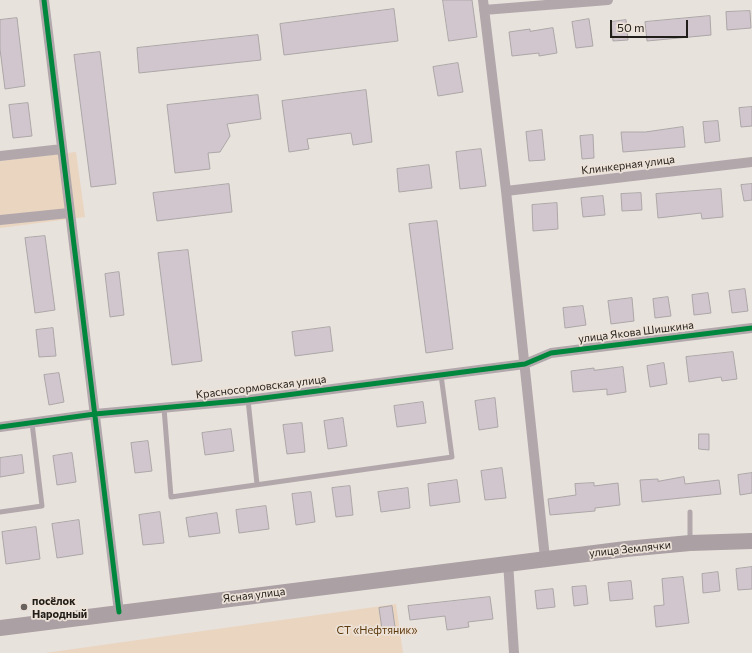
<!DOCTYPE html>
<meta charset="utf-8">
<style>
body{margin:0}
#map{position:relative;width:752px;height:653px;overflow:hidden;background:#e8e2dd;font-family:Commissioner,sans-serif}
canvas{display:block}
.scale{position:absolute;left:610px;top:20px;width:78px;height:18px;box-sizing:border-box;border:2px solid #211d19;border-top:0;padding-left:5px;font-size:12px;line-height:14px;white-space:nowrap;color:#211d19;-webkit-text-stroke:3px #ede2d8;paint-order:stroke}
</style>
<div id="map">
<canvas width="752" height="653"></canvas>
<div class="scale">50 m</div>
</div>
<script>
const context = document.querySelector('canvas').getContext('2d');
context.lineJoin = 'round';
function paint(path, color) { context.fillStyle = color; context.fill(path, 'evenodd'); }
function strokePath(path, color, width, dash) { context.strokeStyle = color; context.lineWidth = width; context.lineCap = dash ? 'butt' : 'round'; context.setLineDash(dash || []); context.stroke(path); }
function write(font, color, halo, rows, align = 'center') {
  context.font = font + ' Commissioner,sans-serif'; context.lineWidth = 3.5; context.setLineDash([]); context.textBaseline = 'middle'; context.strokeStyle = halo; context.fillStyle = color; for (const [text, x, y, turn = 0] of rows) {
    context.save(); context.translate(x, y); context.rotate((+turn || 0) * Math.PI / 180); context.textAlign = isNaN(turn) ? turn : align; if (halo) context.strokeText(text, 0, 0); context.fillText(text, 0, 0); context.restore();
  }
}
paint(new Path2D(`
 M 76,152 L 85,217 L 0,228 L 0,161 Z
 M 396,604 L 403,653 L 45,653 Z`), '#ead5c0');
const building = new Path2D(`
 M 443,0 L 472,0 L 477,37 L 449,41 Z
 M 394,9 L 398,41 L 284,55 L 280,24 Z
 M 750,11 L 751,28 L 727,30 L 726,12 Z
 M 710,16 L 711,35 L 647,41 L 645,22 Z
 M 17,18 L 25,86 L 5,89 L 0,49 L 0,20 Z
 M 589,19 L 593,46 L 576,48 L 572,22 Z
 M 626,20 L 628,40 L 613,41 L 611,22 Z
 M 553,28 L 557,53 L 539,56 L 539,53 L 512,56 L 509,32 L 530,29 L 530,31 Z
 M 258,35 L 261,60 L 139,73 L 137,48 Z
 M 100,52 L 116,184 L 91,187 L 74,55 Z
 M 458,63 L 463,92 L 438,96 L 433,67 Z
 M 366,90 L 372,142 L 353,145 L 351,133 L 307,139 L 309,149 L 289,152 L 282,101 Z
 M 258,95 L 261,119 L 227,124 L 230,136 L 220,152 L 208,153 L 210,169 L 175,173 L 167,105 Z
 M 28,103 L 32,136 L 13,138 L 9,105 Z
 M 752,107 L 752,126 L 741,127 L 739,108 Z
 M 718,121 L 720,141 L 705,143 L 703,122 Z
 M 683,127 L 685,147 L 623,152 L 621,132 L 645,132 Z
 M 542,130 L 545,160 L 529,161 L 526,132 Z
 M 593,135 L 594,158 L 582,159 L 580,136 Z
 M 481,149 L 486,186 L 460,189 L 456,152 Z
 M 429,165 L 432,188 L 399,192 L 397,169 Z
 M 229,184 L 232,212 L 157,221 L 153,193 Z
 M 752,184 L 752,200 L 744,201 L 741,185 Z
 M 721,189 L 723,217 L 702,219 L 701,213 L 658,218 L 656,194 Z
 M 641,193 L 642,210 L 622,211 L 621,194 Z
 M 603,196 L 605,215 L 583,217 L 581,198 Z
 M 557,203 L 558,229 L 533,231 L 532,205 Z
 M 437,221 L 453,349 L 426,353 L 409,224 Z
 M 45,236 L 55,310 L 35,313 L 25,238 Z
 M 188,250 L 202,361 L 172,365 L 158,253 Z
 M 119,272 L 124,315 L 110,317 L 105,274 Z
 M 745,289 L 748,311 L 732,313 L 729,291 Z
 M 708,293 L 711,313 L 694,315 L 692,295 Z
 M 668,297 L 671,316 L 655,318 L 653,299 Z
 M 632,298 L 634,321 L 611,324 L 608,301 Z
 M 583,306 L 586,325 L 565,328 L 563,308 Z
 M 330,327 L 333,351 L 295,356 L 292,332 Z
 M 53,328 L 56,356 L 39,357 L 36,330 Z
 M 733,352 L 737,379 L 722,381 L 721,377 L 689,382 L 686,357 Z
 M 664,363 L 667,384 L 650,387 L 647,366 Z
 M 623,367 L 626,392 L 607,395 L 607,389 L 573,392 L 571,371 L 594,368 L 594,370 Z
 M 59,373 L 64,402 L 49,405 L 44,375 Z
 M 495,398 L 498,427 L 479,430 L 475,401 Z
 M 423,402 L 426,423 L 397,427 L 394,406 Z
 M 343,418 L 347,446 L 328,449 L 324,421 Z
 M 302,423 L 305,452 L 287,454 L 283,425 Z
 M 231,429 L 234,451 L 205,455 L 202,433 Z
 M 699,434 L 709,434 L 709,450 L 699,449 Z
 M 148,441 L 152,471 L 135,473 L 131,443 Z
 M 72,453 L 76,482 L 57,485 L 53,456 Z
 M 22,455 L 24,473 L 0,477 L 0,458 Z
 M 502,468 L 506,498 L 485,500 L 481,471 Z
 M 752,473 L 752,493 L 740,495 L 738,475 Z
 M 684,477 L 685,484 L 719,480 L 721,494 L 642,502 L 640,480 L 658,479 L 658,481 Z
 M 457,480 L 460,502 L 430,506 L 428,484 Z
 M 594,483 L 594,486 L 618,483 L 620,505 L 595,508 L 595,511 L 550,515 L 548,499 L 576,495 L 575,484 Z
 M 350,486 L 353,515 L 336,517 L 332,488 Z
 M 408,488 L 410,508 L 381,512 L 378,492 Z
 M 311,492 L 315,522 L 296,525 L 292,494 Z
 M 266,506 L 269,529 L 239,533 L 236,510 Z
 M 160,512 L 164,543 L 143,545 L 139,515 Z
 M 217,513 L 220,533 L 189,537 L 186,518 Z
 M 79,520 L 83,554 L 57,558 L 52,524 Z
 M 36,527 L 40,559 L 6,564 L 2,532 Z
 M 752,567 L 752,589 L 738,590 L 736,569 Z
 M 718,572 L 720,591 L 703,593 L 702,574 Z
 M 683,577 L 689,623 L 656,627 L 654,606 L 664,605 L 662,579 Z
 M 631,581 L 633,599 L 610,601 L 608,583 Z
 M 586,586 L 588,604 L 574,606 L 572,587 Z
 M 553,589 L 555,607 L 537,609 L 535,591 Z
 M 490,597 L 493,619 L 468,622 L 469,627 L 447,630 L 445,616 L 410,620 L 408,606 Z
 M 392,606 L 395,627 L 382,629 L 379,608 Z`);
paint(building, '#d2c6ce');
strokePath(building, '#aba7a7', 1);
strokePath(new Path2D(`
 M 248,400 L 257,484
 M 164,408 L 171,497 L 452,457 L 441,375
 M 0,512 L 42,506 L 32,423
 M 690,512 L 690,541`), '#b2a8ac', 5);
strokePath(new Path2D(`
 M 44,0 L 119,612
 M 483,0 L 506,191 L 545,558
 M 484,10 L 608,0
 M 0,156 L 62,149
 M 506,191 L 752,162
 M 0,220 L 69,213
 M 0,427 L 95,414 L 248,400 L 525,364 L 551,353 L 752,328
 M 508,562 L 514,653`), '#b2a8ac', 10);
strokePath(new Path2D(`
 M 0,628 L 626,549 L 690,543 L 752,541`), '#aba0a3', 16);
strokePath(new Path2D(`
 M 44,0 L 119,612
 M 0,427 L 95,414 L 248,400 L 525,364 L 551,353 L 752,328`), '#00873e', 5);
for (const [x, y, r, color] of [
 [24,607,4,"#67625e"]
]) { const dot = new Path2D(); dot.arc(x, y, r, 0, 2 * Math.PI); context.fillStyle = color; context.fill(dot); strokePath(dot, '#ede2d8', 1.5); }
write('11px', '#211d19', '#ede2d8', [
 ["Клинкерная улица",628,165,-7],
 ["улица Якова Шишкина",636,332,-7],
 ["Красносормовская улица",261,387,-7],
 ["улица Землячки",630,549,-6],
 ["Ясная улица",254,595,-7]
]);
write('bold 11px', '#211d19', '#ede2d8', [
 ["посёлок",32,601],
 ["Народный",32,614]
], 'left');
write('11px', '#5e3b0e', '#ede2d8', [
 ["СТ «Нефтяник»",377,630]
]);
</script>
